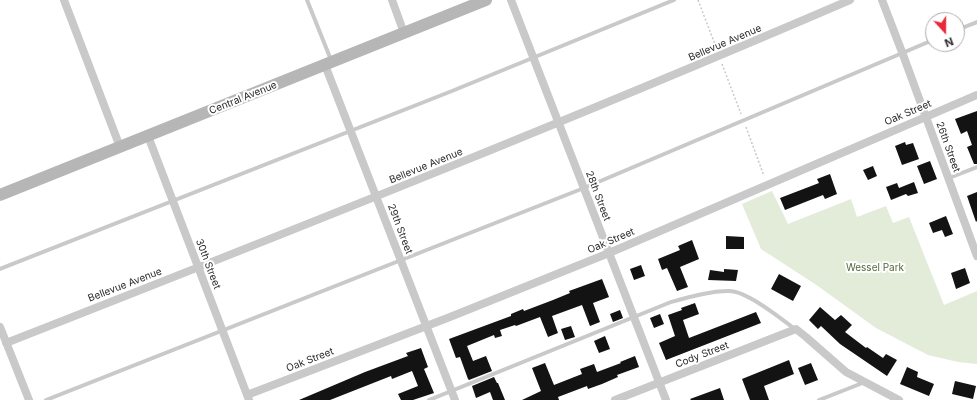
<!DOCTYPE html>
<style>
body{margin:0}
#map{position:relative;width:977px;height:400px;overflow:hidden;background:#fff;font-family:Inter,sans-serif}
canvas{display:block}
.north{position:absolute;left:925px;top:12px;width:40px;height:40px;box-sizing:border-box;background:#fff;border:1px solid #ababab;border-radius:50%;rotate:159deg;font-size:11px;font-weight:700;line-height:16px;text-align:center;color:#2c2c2c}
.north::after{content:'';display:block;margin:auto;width:14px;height:18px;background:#ea2839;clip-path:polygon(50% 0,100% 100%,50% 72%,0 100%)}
</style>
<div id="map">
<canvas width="977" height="400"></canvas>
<div class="north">N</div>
</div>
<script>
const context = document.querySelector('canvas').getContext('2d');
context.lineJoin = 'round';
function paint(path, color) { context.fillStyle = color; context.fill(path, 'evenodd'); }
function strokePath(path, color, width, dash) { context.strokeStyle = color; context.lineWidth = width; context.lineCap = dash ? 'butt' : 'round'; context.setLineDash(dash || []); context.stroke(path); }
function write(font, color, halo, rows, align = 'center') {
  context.font = font + ' Inter,sans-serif'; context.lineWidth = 4; context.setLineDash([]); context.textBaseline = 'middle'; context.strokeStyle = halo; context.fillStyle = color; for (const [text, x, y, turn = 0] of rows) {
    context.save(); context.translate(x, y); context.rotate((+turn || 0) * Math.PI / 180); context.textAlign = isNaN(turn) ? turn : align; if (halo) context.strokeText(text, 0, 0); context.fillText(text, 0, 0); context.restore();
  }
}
paint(new Path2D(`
 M 772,191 L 788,224 L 851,199 L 857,217 L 886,206 L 893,223 L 909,217 L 944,305 L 977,291 L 977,364 L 958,362 L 928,355 L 876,328 L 815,284 L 761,249 L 742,204 Z`), '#e3ebd9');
paint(new Path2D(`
 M 977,111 L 977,164 L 974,164 L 967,147 L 972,145 L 967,131 L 961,134 L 955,119 Z
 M 905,142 L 906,145 L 913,143 L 919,159 L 902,165 L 895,146 Z
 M 930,161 L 937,179 L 924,184 L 917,166 Z
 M 873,166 L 877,176 L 868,180 L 863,170 Z
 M 830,174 L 837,194 L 825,199 L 823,195 L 785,210 L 780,198 L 819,183 L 817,179 Z
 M 914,182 L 918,193 L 908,196 L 906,194 L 891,200 L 886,187 L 897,183 L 899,188 Z
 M 977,192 L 977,221 L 976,222 L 967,196 Z
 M 946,216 L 953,234 L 945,237 L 942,230 L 933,233 L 929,223 Z
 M 726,236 L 744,237 L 744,249 L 726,249 Z
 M 692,240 L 699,259 L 680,267 L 688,287 L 677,291 L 667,268 L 662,270 L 658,259 L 680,250 L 678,246 Z
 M 641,265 L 645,276 L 634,280 L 630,269 Z
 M 965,268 L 970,283 L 956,289 L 951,273 Z
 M 724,269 L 738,270 L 736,281 L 708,280 L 710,270 L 724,272 Z
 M 779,274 L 801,286 L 793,301 L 771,289 Z
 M 602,279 L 609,297 L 593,303 L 600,322 L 590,326 L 582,305 L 552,316 L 558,333 L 548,337 L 540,317 L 516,326 L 515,325 L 500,330 L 502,336 L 495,338 L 494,335 L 467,346 L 473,361 L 486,356 L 492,371 L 469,380 L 468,379 L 460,357 L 456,358 L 449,339 L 511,316 L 511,314 L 523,309 L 524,311 L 553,300 L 570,293 L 569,291 Z
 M 695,303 L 699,314 L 683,320 L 689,338 L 756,312 L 761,323 L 666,360 L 659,343 L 675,336 L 668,315 L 682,310 L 681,308 Z
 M 820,307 L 835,320 L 841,315 L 852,325 L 845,332 L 866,348 L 867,347 L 883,358 L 886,354 L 897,360 L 887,376 L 840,344 L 821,326 L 818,329 L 809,320 Z
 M 620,310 L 623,318 L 613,322 L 610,314 Z
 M 660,314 L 664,324 L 654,328 L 650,318 Z
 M 571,326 L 575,337 L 565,340 L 561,329 Z
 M 605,336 L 610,349 L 599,353 L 594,341 Z
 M 421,348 L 428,367 L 424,369 L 434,393 L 413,400 L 401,400 L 398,394 L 418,386 L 412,371 L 392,379 L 391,376 L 330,400 L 299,400 L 365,372 L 408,356 L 406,353 Z
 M 635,356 L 639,367 L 617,375 L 618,377 L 602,384 L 588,389 L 587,386 L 558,397 L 559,400 L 522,400 L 541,391 L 532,368 L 545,363 L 554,385 L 582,374 L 580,369 L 594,364 L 597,372 L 621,363 L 620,362 Z
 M 789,360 L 794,374 L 764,386 L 769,400 L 750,400 L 742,379 Z
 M 811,363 L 818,380 L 805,385 L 798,368 Z
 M 907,367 L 918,372 L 917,377 L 934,384 L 929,396 L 900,384 Z
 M 494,377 L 497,383 L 498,383 L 505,400 L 493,400 L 490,392 L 476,398 L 472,386 Z
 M 955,381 L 976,386 L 973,399 L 952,394 Z
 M 720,388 L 724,400 L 691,400 L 690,399 Z`), '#131313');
strokePath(new Path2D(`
 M 698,0 L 716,47
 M 722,64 L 741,114
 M 746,127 L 764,176`), '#c9c9c9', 1.5, [2, 2]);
strokePath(new Path2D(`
 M 307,0 L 331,60
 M 957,30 L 977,22
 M 949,178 L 977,167
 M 0,269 L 452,91 L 674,0
 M 46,400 L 584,188 L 933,40
 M 429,400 L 671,302 C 689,297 710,291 729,291 C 747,291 780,318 795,329
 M 819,400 L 865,382`), '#c9c9c9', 4);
strokePath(new Path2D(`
 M 64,0 L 120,147
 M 392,0 L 404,33
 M 511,0 L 666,400
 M 882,0 L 902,52 L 977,256
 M 325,65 L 455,400
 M 148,136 L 249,400
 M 0,327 L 29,400
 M 6,343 C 289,232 571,120 850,0
 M 247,395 L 450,317 L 609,253 L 977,95
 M 615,400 L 796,329 L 806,337 L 846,372 L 899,400`), '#c9c9c9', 8);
strokePath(new Path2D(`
 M 0,195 L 486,0`), '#b6b6b6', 12);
write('10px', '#2c2c2c', '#fff', [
 ["Bellevue Avenue",725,43,-23],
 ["Central Avenue",243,98,-22],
 ["Oak Street",908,113,-23],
 ["26th Street",948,147,70],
 ["Bellevue Avenue",426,166,-22],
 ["28th Street",598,196,69],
 ["29th Street",400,229,69],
 ["Oak Street",611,241,-23],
 ["30th Street",208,264,69],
 ["Bellevue Avenue",125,285,-21],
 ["Cody Street",702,355,-21],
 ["Oak Street",310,360,-21]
]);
write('10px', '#506939', '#fff', [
 ["Wessel Park",875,268]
]);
</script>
